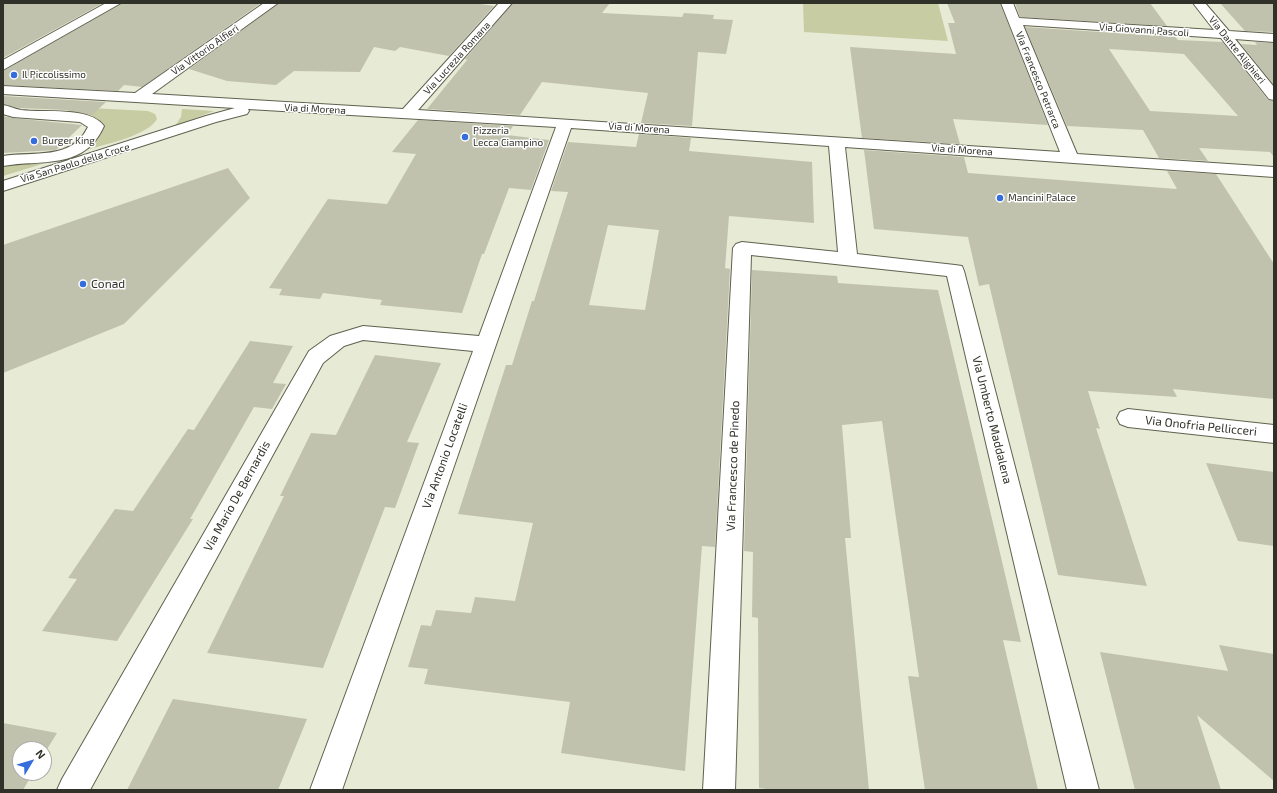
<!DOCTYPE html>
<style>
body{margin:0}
#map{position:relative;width:1277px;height:793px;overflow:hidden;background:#e7ead4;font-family:"Exo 2",sans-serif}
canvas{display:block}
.frame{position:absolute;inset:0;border:4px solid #303129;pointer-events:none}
.north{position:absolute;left:12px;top:741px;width:40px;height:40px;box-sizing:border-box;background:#fff;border:1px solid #acada9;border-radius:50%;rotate:52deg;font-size:11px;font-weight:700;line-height:16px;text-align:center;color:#303129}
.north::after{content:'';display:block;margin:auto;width:14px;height:18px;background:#366ddc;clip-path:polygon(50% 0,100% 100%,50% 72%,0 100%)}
</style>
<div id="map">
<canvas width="1277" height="793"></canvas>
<div class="frame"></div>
<div class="north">N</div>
</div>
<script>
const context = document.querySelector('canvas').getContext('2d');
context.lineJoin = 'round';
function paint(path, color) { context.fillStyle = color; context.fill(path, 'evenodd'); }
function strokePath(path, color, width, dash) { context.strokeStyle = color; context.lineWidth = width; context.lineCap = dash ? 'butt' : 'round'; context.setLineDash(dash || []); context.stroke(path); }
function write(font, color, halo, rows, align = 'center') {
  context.font = font + ' "Exo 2",sans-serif'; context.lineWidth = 3; context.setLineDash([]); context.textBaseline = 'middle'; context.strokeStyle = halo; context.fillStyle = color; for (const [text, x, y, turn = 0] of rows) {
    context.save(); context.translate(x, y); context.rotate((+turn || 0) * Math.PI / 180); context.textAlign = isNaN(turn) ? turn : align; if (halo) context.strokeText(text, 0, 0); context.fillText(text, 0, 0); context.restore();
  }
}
paint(new Path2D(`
 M 803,3 L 938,3 L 948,41 L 804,32 Z
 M 52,106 L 148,111 L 155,114 L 157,119 C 148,136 102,145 83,151 L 102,131 L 104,126 C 95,110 69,113 52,106 Z
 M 182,109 L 214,111 L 175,126 L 181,117 Z
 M 55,160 L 3,176 L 3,164 Z`), '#c8cca3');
paint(new Path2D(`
 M 3,3 L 103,3 L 3,58 Z
 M 122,3 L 261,3 L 142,87 L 124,85 L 118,91 L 3,85 L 3,71 Z
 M 279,3 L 474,3 L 494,6 L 449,56 L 400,47 L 395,51 L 374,47 L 360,72 L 294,71 L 276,85 L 227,81 L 189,69 Z
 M 513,3 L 610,3 L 602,13 L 682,17 L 684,13 L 714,15 L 713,19 L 733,20 L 726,54 L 698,52 L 692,126 L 641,123 L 648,93 L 542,82 L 520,115 L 427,109 L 467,60 L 465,59 Z
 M 947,3 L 1000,3 L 1048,125 L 953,119 L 960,144 L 862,138 L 850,47 L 956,54 L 948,23 L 955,23 Z
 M 1015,3 L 1150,3 L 1167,26 L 1020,17 Z
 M 1220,3 L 1274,3 L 1274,32 L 1245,31 Z
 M 1025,27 L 1175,37 L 1178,40 L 1223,42 L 1268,100 L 1274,101 L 1274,157 L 1270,152 L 1199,148 L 1208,161 L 1159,158 L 1143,130 L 1067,126 ZM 1109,49 L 1184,54 L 1238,116 L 1150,111 Z
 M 1255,42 L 1274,43 L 1274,85 L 1241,44 L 1257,45 Z
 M 3,96 L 106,102 L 92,115 L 66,110 L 19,108 L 3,104 Z
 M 3,116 L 13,118 L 82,125 L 56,150 L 3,153 Z
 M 418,120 L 513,126 L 507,135 L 549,140 L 531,190 L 509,188 L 484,254 L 482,254 L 462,313 L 380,305 L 382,300 L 323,293 L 320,299 L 279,295 L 282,289 L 269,288 L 328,199 L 387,204 L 416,154 L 392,152 Z
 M 639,134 L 691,138 L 689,151 L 812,162 L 814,223 L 729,216 L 725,268 L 730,269 L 715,547 L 702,546 L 685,771 L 561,753 L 570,702 L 424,684 L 428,669 L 408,667 L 421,625 L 431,626 L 436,610 L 471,613 L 475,597 L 515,601 L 533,523 L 458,514 L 506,365 L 512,365 L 532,301 L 534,301 L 568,192 L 551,191 L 568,142 L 636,147 ZM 608,225 L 659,230 L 645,310 L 589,305 Z
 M 864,150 L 964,157 L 968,173 L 1177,189 L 1167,171 L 1216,174 L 1274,264 L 1274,399 L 1173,389 L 1177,397 L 1088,391 L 1100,429 L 1096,428 L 1147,586 L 1058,575 L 989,284 L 979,286 L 968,237 L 874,229 Z
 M 228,168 L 250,198 L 124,324 L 3,373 L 3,245 Z
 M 752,270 L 837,276 L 838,283 L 938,290 L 1021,642 L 1003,640 L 1038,790 L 925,790 L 908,676 L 919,677 L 882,421 L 842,425 L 851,538 L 845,538 L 869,790 L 774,790 L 759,788 L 758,618 L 752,617 L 753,552 L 744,551 Z
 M 250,341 L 293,346 L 273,383 L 286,384 L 272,409 L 254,407 L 190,519 L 193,519 L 117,641 L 42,631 L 77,579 L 68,578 L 115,509 L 133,511 L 188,429 L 194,430 Z
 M 375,355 L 441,363 L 407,442 L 419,443 L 395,508 L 385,507 L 323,668 L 207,653 L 284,496 L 280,496 L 311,433 L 336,435 Z
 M 1206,463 L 1274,472 L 1274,546 L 1238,541 Z
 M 1219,645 L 1274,654 L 1274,781 L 1197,715 L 1221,790 L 1135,790 L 1100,652 L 1228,671 Z
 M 173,699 L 307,719 L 278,790 L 127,790 Z
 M 3,723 L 57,733 L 44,754 L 44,749 L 20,749 L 20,773 L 33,773 L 23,790 L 3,790 Z`), '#c0c2ae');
const minor = new Path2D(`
 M 106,3 L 121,3 L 3,70 L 3,60 Z
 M 264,3 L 278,3 L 152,94 L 403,109 L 499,3 L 512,3 L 418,110 L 1060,152 L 1001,3 L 1013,3 L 1019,18 L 1214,30 L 1193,3 L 1205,3 L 1229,31 L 1274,34 L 1274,42 L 1235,39 L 1274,87 L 1274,100 L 1269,99 L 1221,38 L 1023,25 L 1077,154 L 1274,167 L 1274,177 L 845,147 L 857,254 L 955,265 L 962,266 L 964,271 L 1099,790 L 1067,790 L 947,276 L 751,255 L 735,790 L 703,790 L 733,248 L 736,244 L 742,242 L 838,252 L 829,146 L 571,128 L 342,790 L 310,790 L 473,351 L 363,340 L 344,346 L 323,363 L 90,790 L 57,790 L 62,779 L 309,351 L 330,336 L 363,326 L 479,336 L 556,127 L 248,109 L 249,111 L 247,114 L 216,122 L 3,191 L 3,181 L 206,116 L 235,108 L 3,94 L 3,86 L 135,93 Z
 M 3,105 C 9,106 15,109 21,110 C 44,113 90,106 104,126 C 84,171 41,159 3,166 L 3,156 C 33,151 72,161 88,127 L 80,122 L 13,117 L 3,114 Z
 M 1128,409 L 1274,425 L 1274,443 L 1128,427 L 1120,424 L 1117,418 L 1120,412 Z`);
strokePath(minor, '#60614f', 2);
paint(minor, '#fff');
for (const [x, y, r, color] of [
 [14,75,4,"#366ddc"],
 [465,137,4,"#366ddc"],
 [34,141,4,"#366ddc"],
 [1000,198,4,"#366ddc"],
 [83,284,4,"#366ddc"]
]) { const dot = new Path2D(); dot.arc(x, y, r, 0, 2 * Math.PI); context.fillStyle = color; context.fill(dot); strokePath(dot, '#fff', 1.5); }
write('10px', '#303129', '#fff', [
 ["Via Giovanni Pascoli",1144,30,4],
 ["Via Vittorio Alfieri",205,50,-35],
 ["Via Dante Alighieri",1237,50,51],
 ["Via Lucrezia Romana",457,58,-48],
 ["Via Francesco Petrarca",1038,80,68],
 ["Via di Morena",315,109,3],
 ["Via di Morena",639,128,4],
 ["Via di Morena",962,150,4],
 ["Via San Paolo della Croce",75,163,-17]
]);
write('10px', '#303129', '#fff', [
 ["Il Piccolissimo",22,75],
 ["Pizzeria",473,131],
 ["Lecca Ciampino",473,143],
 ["Burger King",42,141],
 ["Mancini Palace",1008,198]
], 'left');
write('12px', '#303129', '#fff', [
 ["Conad",91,284]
], 'left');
write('12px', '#303129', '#fff', [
 ["Via Umberto Maddalena",992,420,76],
 ["Via Onofria Pellicceri",1201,426,6],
 ["Via Antonio Locatelli",445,456,-70],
 ["Via Francesco de Pinedo",733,466,-88],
 ["Via Mario De Bernardis",237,496,-61]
]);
</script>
